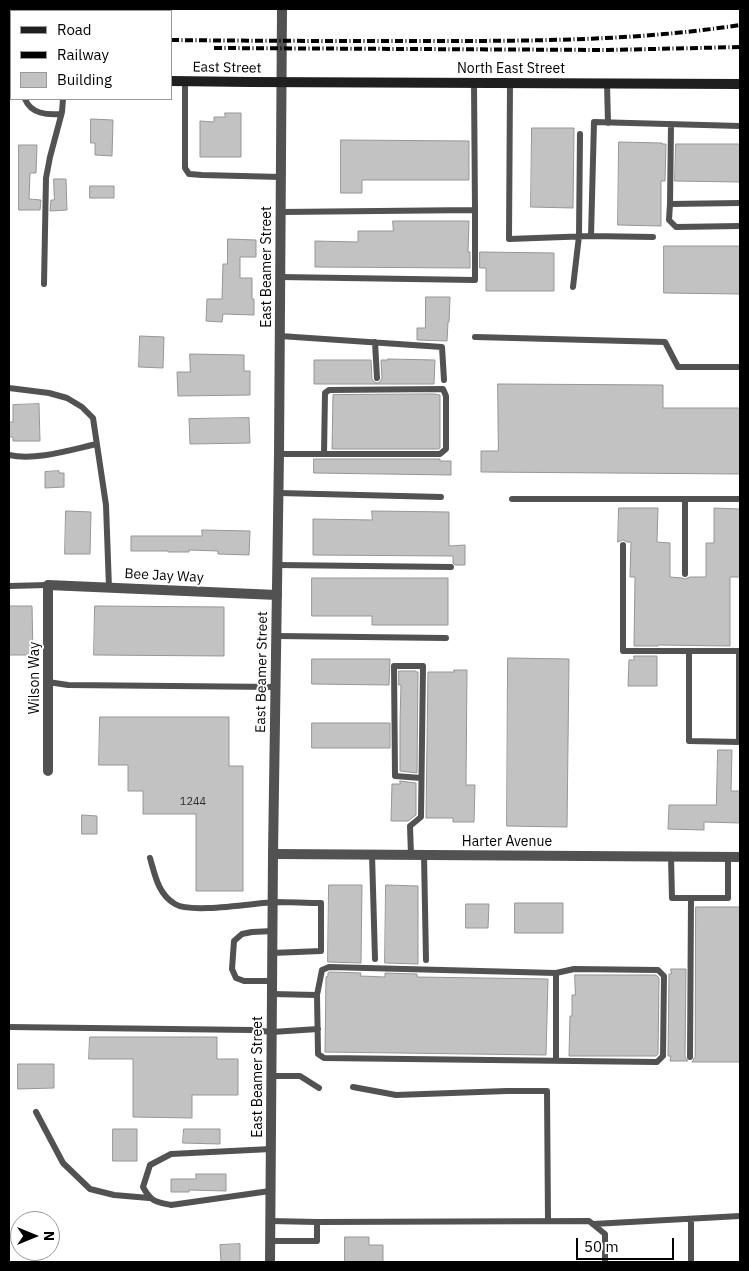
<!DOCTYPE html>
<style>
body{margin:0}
#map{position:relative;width:749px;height:1271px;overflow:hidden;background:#fff;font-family:"IBM Plex Sans",sans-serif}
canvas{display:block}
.frame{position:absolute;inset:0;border:10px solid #000;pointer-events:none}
.legend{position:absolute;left:10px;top:10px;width:162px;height:90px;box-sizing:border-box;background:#fff;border:1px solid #999;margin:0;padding:6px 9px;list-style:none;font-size:15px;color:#000}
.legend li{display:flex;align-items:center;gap:10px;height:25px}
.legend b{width:25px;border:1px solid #999}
.north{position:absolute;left:10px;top:1211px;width:50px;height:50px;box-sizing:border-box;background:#fff;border:1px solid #999;border-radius:50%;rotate:90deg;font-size:14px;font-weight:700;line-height:20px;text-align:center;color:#000}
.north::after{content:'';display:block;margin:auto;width:18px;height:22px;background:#000;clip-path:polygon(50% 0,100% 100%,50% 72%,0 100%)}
.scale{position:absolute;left:576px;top:1238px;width:98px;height:22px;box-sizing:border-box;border:2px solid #000;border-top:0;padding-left:6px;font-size:15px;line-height:18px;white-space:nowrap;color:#000;-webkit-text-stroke:4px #fff;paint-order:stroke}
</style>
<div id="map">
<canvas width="749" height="1271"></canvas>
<div class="frame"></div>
<ul class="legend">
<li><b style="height:6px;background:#1f1f1f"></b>Road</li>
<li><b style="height:6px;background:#000"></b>Railway</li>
<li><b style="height:14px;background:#c2c2c2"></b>Building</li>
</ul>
<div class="north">N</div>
<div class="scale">50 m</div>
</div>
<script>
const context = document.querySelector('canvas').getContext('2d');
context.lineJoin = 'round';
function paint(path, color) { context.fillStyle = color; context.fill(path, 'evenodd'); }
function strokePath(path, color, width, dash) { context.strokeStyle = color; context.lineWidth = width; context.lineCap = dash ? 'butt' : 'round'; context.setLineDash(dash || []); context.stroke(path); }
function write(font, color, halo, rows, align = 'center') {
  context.font = font + ' "IBM Plex Sans",sans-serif'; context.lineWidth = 4; context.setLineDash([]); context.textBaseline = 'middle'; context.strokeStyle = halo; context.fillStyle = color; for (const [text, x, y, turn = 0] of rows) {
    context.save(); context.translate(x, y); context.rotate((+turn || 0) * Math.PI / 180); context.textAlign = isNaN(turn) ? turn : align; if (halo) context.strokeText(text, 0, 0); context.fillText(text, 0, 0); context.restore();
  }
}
const building = new Path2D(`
 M 225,113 L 241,113 L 241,157 L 200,157 L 200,121 L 214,122 L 214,117 L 225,117 Z
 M 91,119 L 113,120 L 112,156 L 95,155 L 95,143 L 91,143 Z
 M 532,128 L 574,128 L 573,208 L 531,207 Z
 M 341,140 L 469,141 L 469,180 L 362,180 L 362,193 L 341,193 Z
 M 619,142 L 662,143 L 662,144 L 666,144 L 665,181 L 661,181 L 661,226 L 618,225 Z
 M 676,144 L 740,144 L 740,182 L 675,181 Z
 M 19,145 L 37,145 L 36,173 L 30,173 L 29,199 L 41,200 L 40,210 L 19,210 Z
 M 54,179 L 66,179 L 67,210 L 50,211 L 51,200 L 54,200 Z
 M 90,186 L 114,186 L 114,198 L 90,198 Z
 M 393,221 L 469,221 L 468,252 L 470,252 L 470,268 L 315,267 L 315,241 L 358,242 L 358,231 L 393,231 Z
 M 228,239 L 256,240 L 256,257 L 240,257 L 240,278 L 252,278 L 252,299 L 254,299 L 254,315 L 223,314 L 222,322 L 206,321 L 207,299 L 222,299 L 223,264 L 227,264 Z
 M 664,246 L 740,246 L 740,294 L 664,293 Z
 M 480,252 L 554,253 L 554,291 L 486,291 L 486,268 L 480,268 Z
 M 426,297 L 450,297 L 449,322 L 448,322 L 447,341 L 417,340 L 417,328 L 425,328 Z
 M 140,336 L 164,337 L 163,368 L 139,367 Z
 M 190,354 L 244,355 L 244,371 L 250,371 L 250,395 L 178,396 L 177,372 L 190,372 Z
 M 388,359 L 435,360 L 434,384 L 314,384 L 314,360 L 371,360 L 372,379 L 374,382 L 377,383 L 380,382 L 382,378 L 381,360 L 388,360 Z
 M 498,384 L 663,385 L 663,408 L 740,408 L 740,474 L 481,472 L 481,451 L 498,451 Z
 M 434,394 L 440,395 L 440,448 L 438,449 L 332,449 L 333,395 Z
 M 39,404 L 40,441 L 13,441 L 13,437 L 9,437 L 9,422 L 13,422 L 13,405 Z
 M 249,418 L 250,443 L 190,444 L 189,419 Z
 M 314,459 L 440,459 L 440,461 L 451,461 L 451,475 L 314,473 Z
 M 59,471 L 59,473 L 64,473 L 64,487 L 45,488 L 45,472 Z
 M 619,508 L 658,508 L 657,542 L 670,543 L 670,577 L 682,578 L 685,579 L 690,577 L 706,577 L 706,543 L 714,543 L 714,508 L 740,509 L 740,577 L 730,577 L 730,646 L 658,645 L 658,646 L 634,646 L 635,577 L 630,577 L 631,542 L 627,542 L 623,540 L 618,542 Z
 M 66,511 L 91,512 L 90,554 L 65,554 Z
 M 372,511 L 449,512 L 449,546 L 465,545 L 465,565 L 455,565 L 453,563 L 453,556 L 313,555 L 313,519 L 372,520 Z
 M 202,530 L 250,531 L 249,555 L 218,554 L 218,551 L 189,550 L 189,552 L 168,552 L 168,551 L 131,551 L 131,536 L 202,536 Z
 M 312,578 L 448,578 L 448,625 L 372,625 L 372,616 L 312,616 Z
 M 9,606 L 32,606 L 33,655 L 9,655 Z
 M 95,606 L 224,607 L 224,656 L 94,655 Z
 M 634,656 L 657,656 L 657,686 L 628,686 L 629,660 L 634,660 Z
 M 508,658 L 569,659 L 567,827 L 507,826 Z
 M 312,659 L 390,659 L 389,685 L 312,684 Z
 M 454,670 L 467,670 L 466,785 L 475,785 L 474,822 L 453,822 L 453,818 L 426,818 L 428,672 L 454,672 Z
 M 399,671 L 416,671 L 416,672 L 418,672 L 417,773 L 400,771 L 400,723 L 401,685 L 399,685 Z
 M 100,717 L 229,717 L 229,766 L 243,766 L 243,891 L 196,891 L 196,814 L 143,814 L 143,791 L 128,791 L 128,765 L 99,765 Z
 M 312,723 L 390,723 L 390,748 L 312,748 Z
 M 718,750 L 732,750 L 731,791 L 740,791 L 740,823 L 704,822 L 704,830 L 668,829 L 669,805 L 716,805 Z
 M 400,781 L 416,783 L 416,815 L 408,821 L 391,821 L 392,784 L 400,784 Z
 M 82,815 L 97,816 L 97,834 L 82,834 Z
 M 329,885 L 362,885 L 361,963 L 328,962 Z
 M 386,885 L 418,886 L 418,964 L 385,963 Z
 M 515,903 L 563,903 L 563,933 L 515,933 Z
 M 466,904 L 489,904 L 488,928 L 466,928 Z
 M 696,907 L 740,907 L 740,1062 L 692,1062 L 695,1057 Z
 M 671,969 L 686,969 L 685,1057 L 688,1061 L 670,1061 L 671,1056 L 668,1056 L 669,974 L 671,974 Z
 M 330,972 L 361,973 L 360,976 L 385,977 L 385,973 L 417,974 L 417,977 L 548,979 L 546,1055 L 325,1052 L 326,977 L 328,976 L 328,973 Z
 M 575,975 L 656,975 L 659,978 L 658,1054 L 656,1056 L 569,1056 L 570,1016 L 572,1016 L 572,995 L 575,995 Z
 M 90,1037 L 217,1037 L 217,1059 L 238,1059 L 238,1095 L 192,1095 L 192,1118 L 133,1117 L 133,1059 L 89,1059 Z
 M 18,1064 L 54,1064 L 54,1088 L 18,1089 Z
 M 113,1129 L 137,1129 L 137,1161 L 113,1161 Z
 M 184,1129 L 220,1129 L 220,1144 L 183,1143 Z
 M 196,1174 L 226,1174 L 226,1191 L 189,1190 L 189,1192 L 171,1192 L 171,1179 L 196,1179 Z
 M 345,1237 L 369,1237 L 369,1245 L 383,1245 L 383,1262 L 345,1262 Z
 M 240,1244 L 240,1262 L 221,1262 L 220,1245 Z`);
paint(building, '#c2c2c2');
strokePath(building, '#969696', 1);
strokePath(new Path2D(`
 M 110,11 L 110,9
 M 185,81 L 185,168 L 189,174 L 202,175 L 281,177
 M 510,83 L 509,239 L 591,236
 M 607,84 L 608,123
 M 25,99 C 31,114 47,115 61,114
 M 671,125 L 670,204 L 740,203
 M 670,204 L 669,220 L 676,227 L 740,226
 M 281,212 L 475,210 L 474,83
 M 653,237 L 591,236 L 594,122 L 740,126
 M 280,277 L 475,280 L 475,210
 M 44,284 L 46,178 L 50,157 L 62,112 L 63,99
 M 573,287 L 579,236 L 580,134
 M 280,336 L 442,347 L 444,380
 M 475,337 L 665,342 L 678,367 L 740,367
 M 375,342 L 377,378
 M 9,388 L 49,393 L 67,398 L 82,407 L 93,418 L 106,505 L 109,588
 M 279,454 L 440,454 L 446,449 L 446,396 L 443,389 L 329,390 L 325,393 L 324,454
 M 9,455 C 35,461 70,450 97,444
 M 279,493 L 441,497
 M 512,499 L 740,499
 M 623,545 L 623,651 L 740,651
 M 278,565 L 451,567
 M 685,574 L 685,499
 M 9,586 L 48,585
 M 277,636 L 446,638
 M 689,651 L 689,741 L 739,742 L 739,651
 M 48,682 L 68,685 L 276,687
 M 372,854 L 375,959
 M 411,855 L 410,826 L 421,817 L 423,666 L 394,666 L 395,776 L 421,778
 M 424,855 L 426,960
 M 671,857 L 672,898 L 728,898 L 728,857
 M 150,858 C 155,875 158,894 175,904 C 191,914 254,903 275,902 C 290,902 306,903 321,903 L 321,951 L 272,953
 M 272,981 L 244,981 L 236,978 L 232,969 L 234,941 L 242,934 L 252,932 L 273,931
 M 272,994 L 317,995 L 322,970 L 329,967 L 556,973 L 574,969 L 658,970 L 664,976 L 663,1056 L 657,1062 L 324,1058 L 318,1054 L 317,995
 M 9,1027 L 252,1030 L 272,1032 L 318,1029
 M 690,1057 L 691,898
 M 556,1061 L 556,973
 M 271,1076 L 300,1076 L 319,1088
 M 353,1087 L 396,1095 L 507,1091 L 547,1091 L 548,1221
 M 36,1112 L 63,1163 L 90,1189 L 114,1195 L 149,1198
 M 270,1191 L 171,1205 C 156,1202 151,1202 143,1187 L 150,1165 L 171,1154 L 271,1149
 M 691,1219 L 691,1262
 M 270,1221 L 317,1222 L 589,1221 L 605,1234 L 605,1262
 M 593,1224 L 740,1216
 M 270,1241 L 317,1241 L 317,1222`), '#525252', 6);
strokePath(new Path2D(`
 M 48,771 L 48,585 L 277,595
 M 273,854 L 740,857`), '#525252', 10);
strokePath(new Path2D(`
 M 270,1262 L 273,854 L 279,454 L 282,9`), '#525252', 10);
strokePath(new Path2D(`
 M 9,78 L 11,78
 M 171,81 L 250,82 L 740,84`), '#1f1f1f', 10);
strokePath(new Path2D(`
 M 9,40 L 11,40
 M 171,40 C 256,41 341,41 426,41 C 531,41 636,41 740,25
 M 214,48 L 608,50 L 740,47`), '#000', 4, [8, 2.5, 1, 2.5]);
write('11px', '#303030', null, [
 ["1244",193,802]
]);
write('14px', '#000', '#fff', [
 ["East Street",227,68,1],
 ["North East Street",511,69],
 ["East Beamer Street",267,267,-90],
 ["Bee Jay Way",164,576,3],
 ["East Beamer Street",262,672,-89],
 ["Wilson Way",35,678,-90],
 ["Harter Avenue",507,842],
 ["East Beamer Street",258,1077,-90]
]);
</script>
